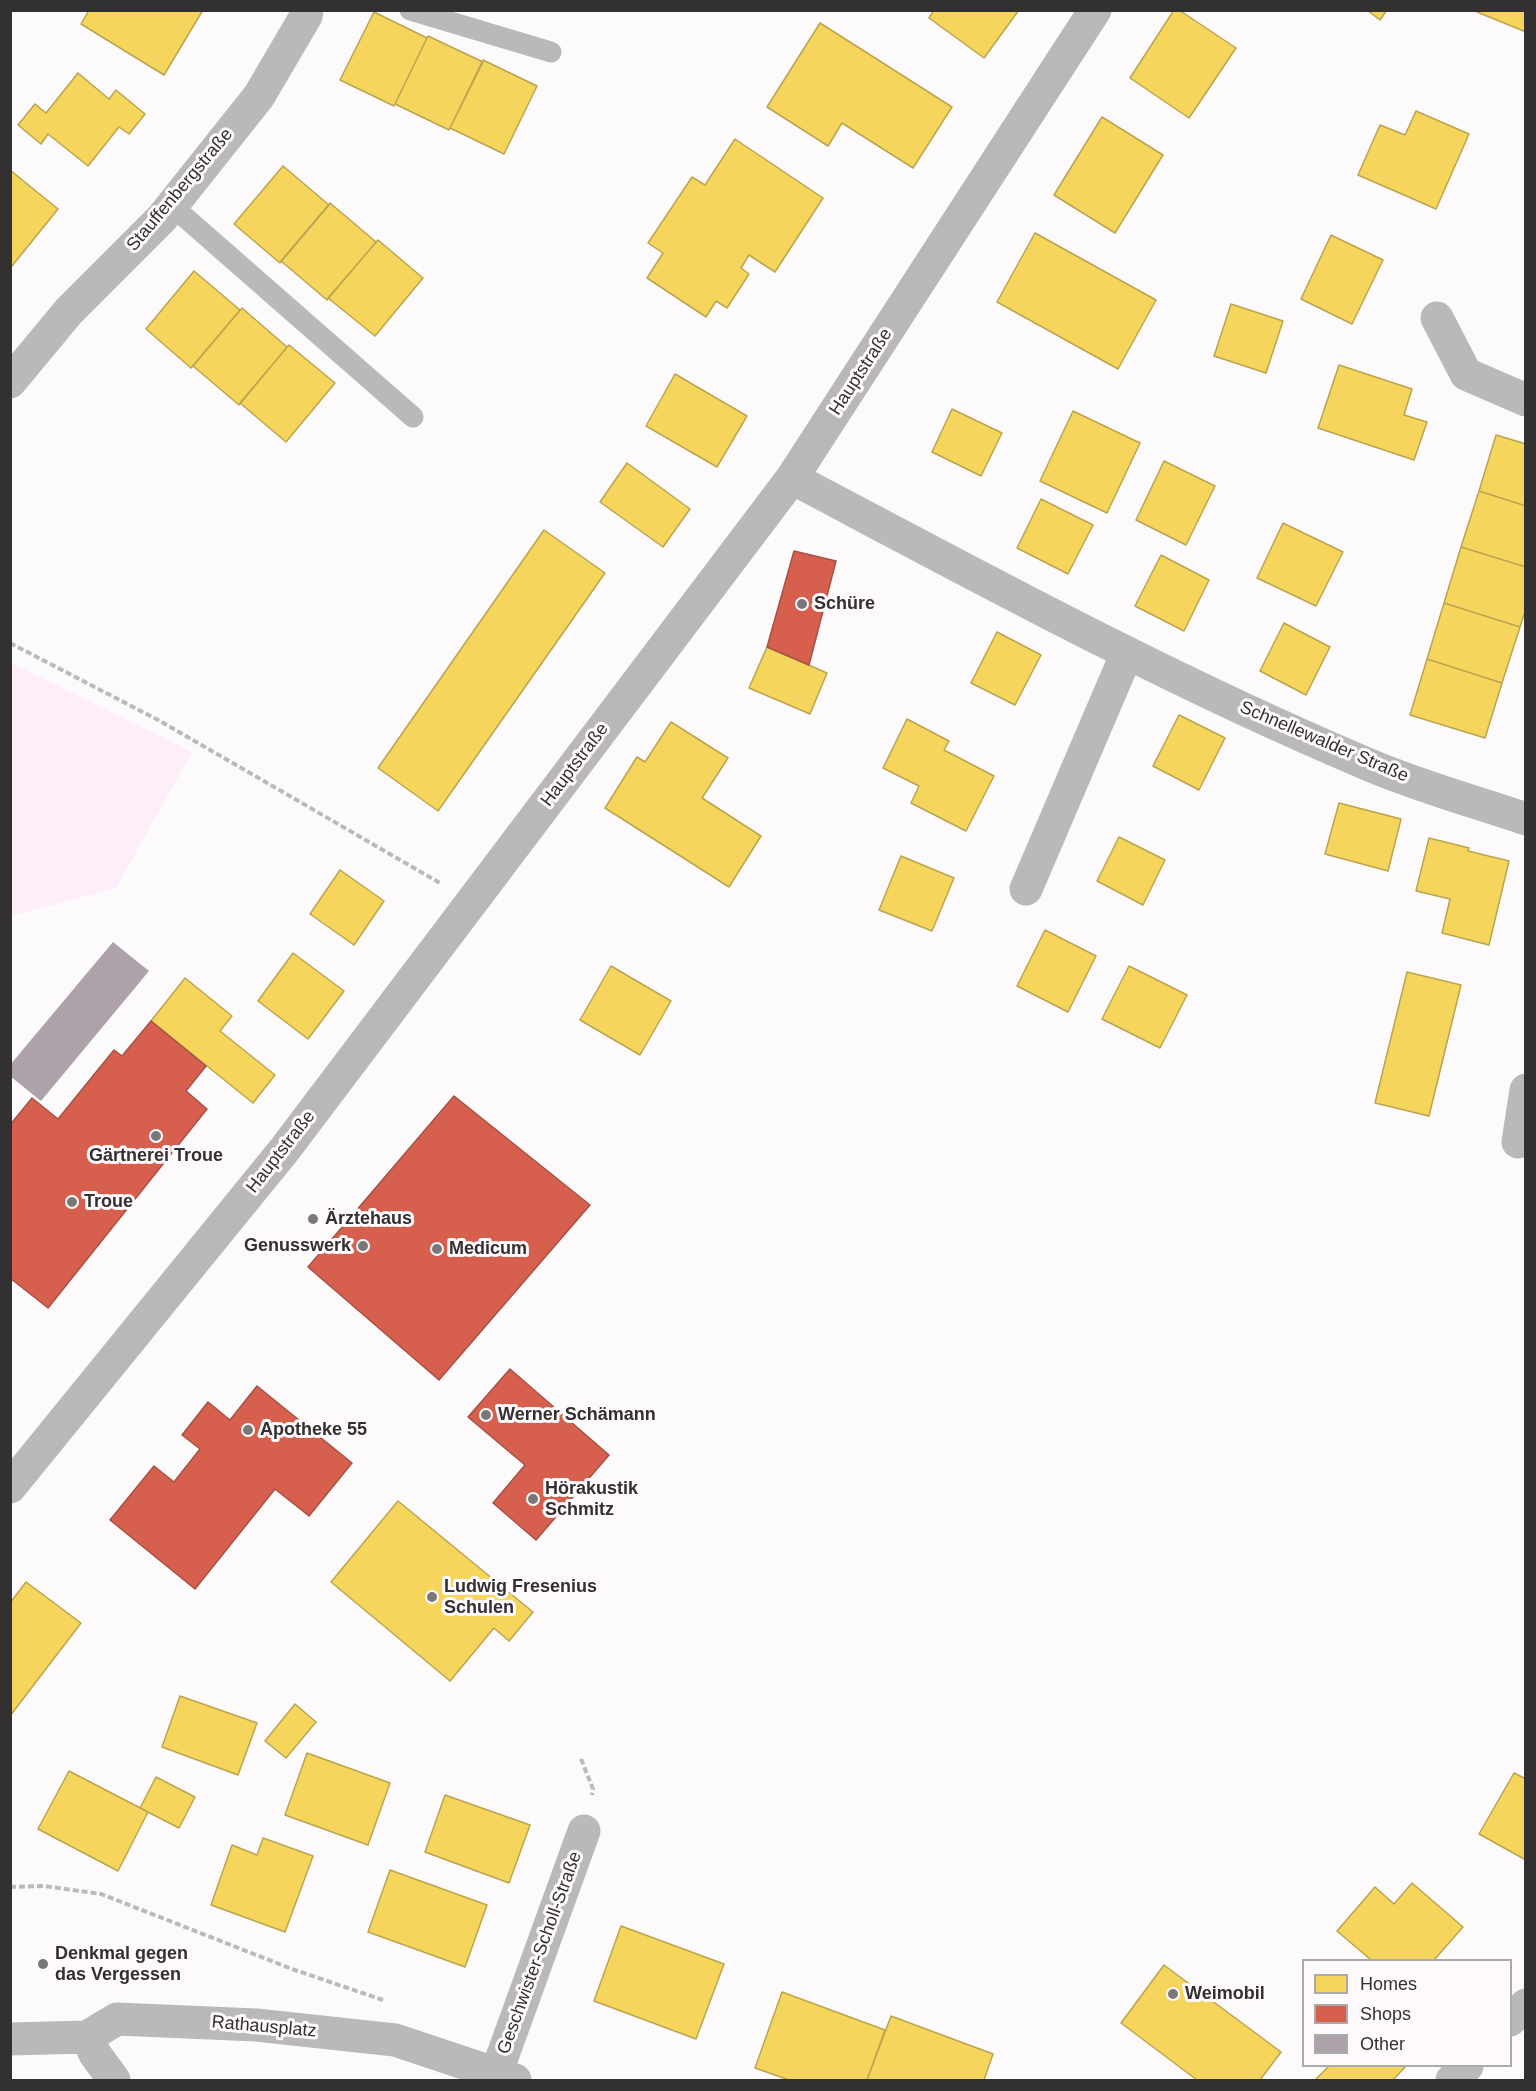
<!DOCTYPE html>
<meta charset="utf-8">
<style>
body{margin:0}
#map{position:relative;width:1536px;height:2091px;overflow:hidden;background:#fdfafc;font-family:Arial,sans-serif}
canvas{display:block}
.frame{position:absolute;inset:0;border:12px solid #323031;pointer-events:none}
.legend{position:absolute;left:1302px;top:1959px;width:210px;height:108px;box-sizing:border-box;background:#fef9fd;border:2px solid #aca9ab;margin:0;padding:8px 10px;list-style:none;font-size:18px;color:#323031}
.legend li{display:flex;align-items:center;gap:12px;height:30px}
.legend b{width:30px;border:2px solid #aca9ab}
</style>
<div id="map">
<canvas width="1536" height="2091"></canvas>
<div class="frame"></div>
<ul class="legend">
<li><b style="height:16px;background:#f6d55c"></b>Homes</li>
<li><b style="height:16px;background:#d6604d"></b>Shops</li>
<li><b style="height:16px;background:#ada1aa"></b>Other</li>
</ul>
</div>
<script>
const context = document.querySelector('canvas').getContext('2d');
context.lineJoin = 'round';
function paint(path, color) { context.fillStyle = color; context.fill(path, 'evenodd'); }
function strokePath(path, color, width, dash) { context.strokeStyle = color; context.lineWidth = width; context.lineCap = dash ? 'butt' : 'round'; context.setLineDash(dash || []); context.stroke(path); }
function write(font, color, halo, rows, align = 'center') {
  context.font = font + ' Arial,sans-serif'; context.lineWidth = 6; context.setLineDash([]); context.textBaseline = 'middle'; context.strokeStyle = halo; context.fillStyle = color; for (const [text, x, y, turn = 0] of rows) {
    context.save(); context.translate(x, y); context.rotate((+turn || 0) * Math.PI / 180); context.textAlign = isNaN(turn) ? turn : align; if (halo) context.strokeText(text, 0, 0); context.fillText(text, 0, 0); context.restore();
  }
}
paint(new Path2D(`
 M 10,662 L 192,752 L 116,888 L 11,916 Z`), '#feeef9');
const homes = new Path2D(`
 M 89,10 L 203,10 L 164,75 L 81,24 Z
 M 934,10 L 1019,10 L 984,58 L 929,18 Z
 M 1174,10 L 1179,10 L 1236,48 L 1189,118 L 1130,78 Z
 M 1367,10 L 1387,10 L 1380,20 Z
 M 1478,10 L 1526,10 L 1526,32 L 1477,12 Z
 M 374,12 L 427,38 L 394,106 L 340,80 Z
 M 820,23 L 952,107 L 913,168 L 842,123 L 828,146 L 767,107 Z
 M 428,36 L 483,62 L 449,130 L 395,104 Z
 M 483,60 L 537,86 L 504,154 L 450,128 Z
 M 78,73 L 109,99 L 116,90 L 145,114 L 129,134 L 119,127 L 88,166 L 48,134 L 41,144 L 18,125 L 35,104 L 46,113 Z
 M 1416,111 L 1469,134 L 1436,209 L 1358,175 L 1380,125 L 1405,135 Z
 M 1102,117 L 1163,155 L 1115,233 L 1054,195 Z
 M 735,139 L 823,198 L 775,272 L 749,255 L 741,268 L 749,274 L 727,308 L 716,301 L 706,317 L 647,278 L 663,253 L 648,243 L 692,177 L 705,185 Z
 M 283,166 L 329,205 L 280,263 L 234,224 Z
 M 10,170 L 58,209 L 12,266 L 10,265 Z
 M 330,203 L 376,242 L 327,300 L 281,261 Z
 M 1035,233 L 1156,300 L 1118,369 L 997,302 Z
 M 1331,235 L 1383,260 L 1352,324 L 1301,299 Z
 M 378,240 L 423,278 L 375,336 L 328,298 Z
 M 194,271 L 240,310 L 191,368 L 146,329 Z
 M 1231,304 L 1283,321 L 1266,373 L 1214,356 Z
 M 242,308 L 287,347 L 239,405 L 193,366 Z
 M 289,345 L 335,383 L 286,442 L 240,403 Z
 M 1339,365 L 1412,389 L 1404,415 L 1427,422 L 1414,460 L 1318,428 Z
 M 675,374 L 747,416 L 717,467 L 646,426 Z
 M 952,409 L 1002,433 L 981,476 L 932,452 Z
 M 1073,411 L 1140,443 L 1107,513 L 1040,481 Z
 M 1496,435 L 1526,444 L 1526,506 L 1479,491 Z
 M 1164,461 L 1215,486 L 1186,545 L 1136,520 Z
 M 627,463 L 690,509 L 663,547 L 600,502 Z
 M 1479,491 L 1526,506 L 1526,567 L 1461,547 Z
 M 1041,499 L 1093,525 L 1068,574 L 1017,548 Z
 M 1283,523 L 1343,552 L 1316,606 L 1257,578 Z
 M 544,530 L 605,573 L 438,811 L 378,768 Z
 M 1461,547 L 1526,567 L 1526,608 L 1520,627 L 1444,603 Z
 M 1161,555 L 1209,580 L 1184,631 L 1135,606 Z
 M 1444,603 L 1520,627 L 1502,683 L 1427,659 Z
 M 1284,623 L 1330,647 L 1306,695 L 1260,671 Z
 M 997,632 L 1041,655 L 1015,705 L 971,683 Z
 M 767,647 L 827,673 L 810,714 L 749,688 Z
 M 1427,659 L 1502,683 L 1485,738 L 1410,715 Z
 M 1179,715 L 1225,738 L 1199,790 L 1153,766 Z
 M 907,719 L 949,741 L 944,750 L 994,776 L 966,831 L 911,803 L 919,786 L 883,768 Z
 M 671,722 L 728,758 L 702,798 L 761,836 L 729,887 L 605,808 L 637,757 L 645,762 Z
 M 1339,803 L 1401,819 L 1388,871 L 1325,854 Z
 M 1119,837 L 1165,860 L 1143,905 L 1097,881 Z
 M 1429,838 L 1469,848 L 1468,851 L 1509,861 L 1489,945 L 1442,933 L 1450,899 L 1416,891 Z
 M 901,856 L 954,878 L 932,931 L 879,910 Z
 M 340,870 L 384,901 L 354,945 L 310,914 Z
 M 1045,930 L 1096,956 L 1068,1012 L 1017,986 Z
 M 293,953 L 344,991 L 308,1039 L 258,1001 Z
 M 611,966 L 671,1001 L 640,1055 L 580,1020 Z
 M 1129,966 L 1187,995 L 1160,1048 L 1102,1019 Z
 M 1407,972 L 1461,985 L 1429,1116 L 1375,1103 Z
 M 185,978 L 232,1016 L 220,1031 L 275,1075 L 253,1103 L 151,1021 Z
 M 398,1501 L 533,1612 L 509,1641 L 494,1628 L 450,1681 L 331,1582 Z
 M 26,1582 L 81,1623 L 10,1716 L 10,1603 Z
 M 180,1696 L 257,1723 L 238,1775 L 162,1747 Z
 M 295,1704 L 316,1722 L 286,1758 L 265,1741 Z
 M 307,1753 L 390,1783 L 368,1845 L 285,1815 Z
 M 69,1771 L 148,1812 L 118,1871 L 38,1829 Z
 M 1514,1773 L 1526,1779 L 1526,1860 L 1479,1834 Z
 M 156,1777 L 195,1797 L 179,1828 L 140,1808 Z
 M 445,1795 L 530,1825 L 509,1883 L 425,1852 Z
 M 263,1838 L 313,1856 L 285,1932 L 211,1905 L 232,1845 L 257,1855 Z
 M 390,1870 L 487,1905 L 465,1967 L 368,1932 Z
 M 1412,1883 L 1463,1927 L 1434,1960 L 1371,1960 L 1337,1931 L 1375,1887 L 1394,1904 Z
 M 621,1926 L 724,1964 L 696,2039 L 594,2001 Z
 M 1164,1965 L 1281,2052 L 1260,2080 L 1197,2080 L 1121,2023 Z
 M 782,1992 L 885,2030 L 867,2080 L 789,2080 L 755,2068 Z
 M 891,2016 L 993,2054 L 984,2080 L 867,2080 Z
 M 1329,2066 L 1406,2066 L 1393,2080 L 1315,2080 Z`);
paint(homes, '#f6d55c');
strokePath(homes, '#bba44f', 1.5);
const shops = new Path2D(`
 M 794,551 L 836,561 L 809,665 L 767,647 Z
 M 151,1021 L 206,1066 L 186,1091 L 207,1109 L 48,1308 L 10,1278 L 10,1125 L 32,1098 L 58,1119 L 114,1050 L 122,1056 Z
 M 454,1096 L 590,1205 L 439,1380 L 308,1267 Z
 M 510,1369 L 609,1455 L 536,1540 L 493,1503 L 525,1465 L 468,1417 Z
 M 257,1386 L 352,1463 L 309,1516 L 275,1489 L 195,1589 L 110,1520 L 154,1466 L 174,1482 L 200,1449 L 182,1435 L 208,1402 L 230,1420 Z`);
paint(shops, '#d6604d');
strokePath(shops, '#a55245', 1.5);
paint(new Path2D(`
 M 113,942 L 149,971 L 41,1101 L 10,1076 L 10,1065 Z`), '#ada1aa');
strokePath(new Path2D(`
 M 10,643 L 160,721 L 440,883
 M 581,1759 L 593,1789 L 592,1795
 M 10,1887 L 44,1886 L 101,1894 L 292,1969 L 383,2000`), '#bcb9bb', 4, [6, 3]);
strokePath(new Path2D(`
 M 410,10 L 551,52
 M 171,205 L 413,417`), '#b9b9b9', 21);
strokePath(new Path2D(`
 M 1437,318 L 1466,374 L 1526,400
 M 10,382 L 69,311 L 162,218 L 259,96 L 306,16 L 307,10
 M 792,478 C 981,578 1170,681 1367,764 C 1418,786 1473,801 1526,819
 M 1026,889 L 1127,653
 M 1518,1142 L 1526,1090
 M 1510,2020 L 1526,2005
 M 87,2037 L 95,2054 L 114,2080
 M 10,2039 L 87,2037 L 117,2019 L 256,2025 L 395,2040 L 515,2080
 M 496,2074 L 584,1831
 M 1452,2080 L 1467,2066`), '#b9b9b9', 33);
strokePath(new Path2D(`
 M 10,1487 L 285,1149 L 792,478 L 1095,10`), '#b9b7b8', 33);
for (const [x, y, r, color] of [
 [802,604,6,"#797778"],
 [156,1136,6,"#797778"],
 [72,1202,6,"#797778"],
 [313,1219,6,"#797778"],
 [363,1246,6,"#797778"],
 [437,1249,6,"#797778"],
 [486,1415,6,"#797778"],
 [248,1430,6,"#797778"],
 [533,1499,6,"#797778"],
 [432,1597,6,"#797778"],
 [43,1964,6,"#797778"],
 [1173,1994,6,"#797778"]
]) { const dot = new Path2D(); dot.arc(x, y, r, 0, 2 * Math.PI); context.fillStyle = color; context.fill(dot); strokePath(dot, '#fef9fd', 2); }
write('18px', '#323031', '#fef9fd', [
 ["Stauffenbergstraße",180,190,-50],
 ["Hauptstraße",861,372,-57],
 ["Schnellewalder Straße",1324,742,23],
 ["Hauptstraße",575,765,-53],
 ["Hauptstraße",281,1152,-52],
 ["Geschwister-Scholl-Straße",540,1953,-70],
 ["Rathausplatz",264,2027,5]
]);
write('bold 18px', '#323031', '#fef9fd', [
 ["Schüre",814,604],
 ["Gärtnerei Troue",156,1156,"center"],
 ["Troue",84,1202],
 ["Ärztehaus",325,1219],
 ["Genusswerk",351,1246,"right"],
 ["Medicum",449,1249],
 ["Werner Schämann",498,1415],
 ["Apotheke 55",260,1430],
 ["Hörakustik",545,1489],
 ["Schmitz",545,1510],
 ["Ludwig Fresenius",444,1587],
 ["Schulen",444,1608],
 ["Denkmal gegen",55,1954],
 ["das Vergessen",55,1975],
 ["Weimobil",1185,1994]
], 'left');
</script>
